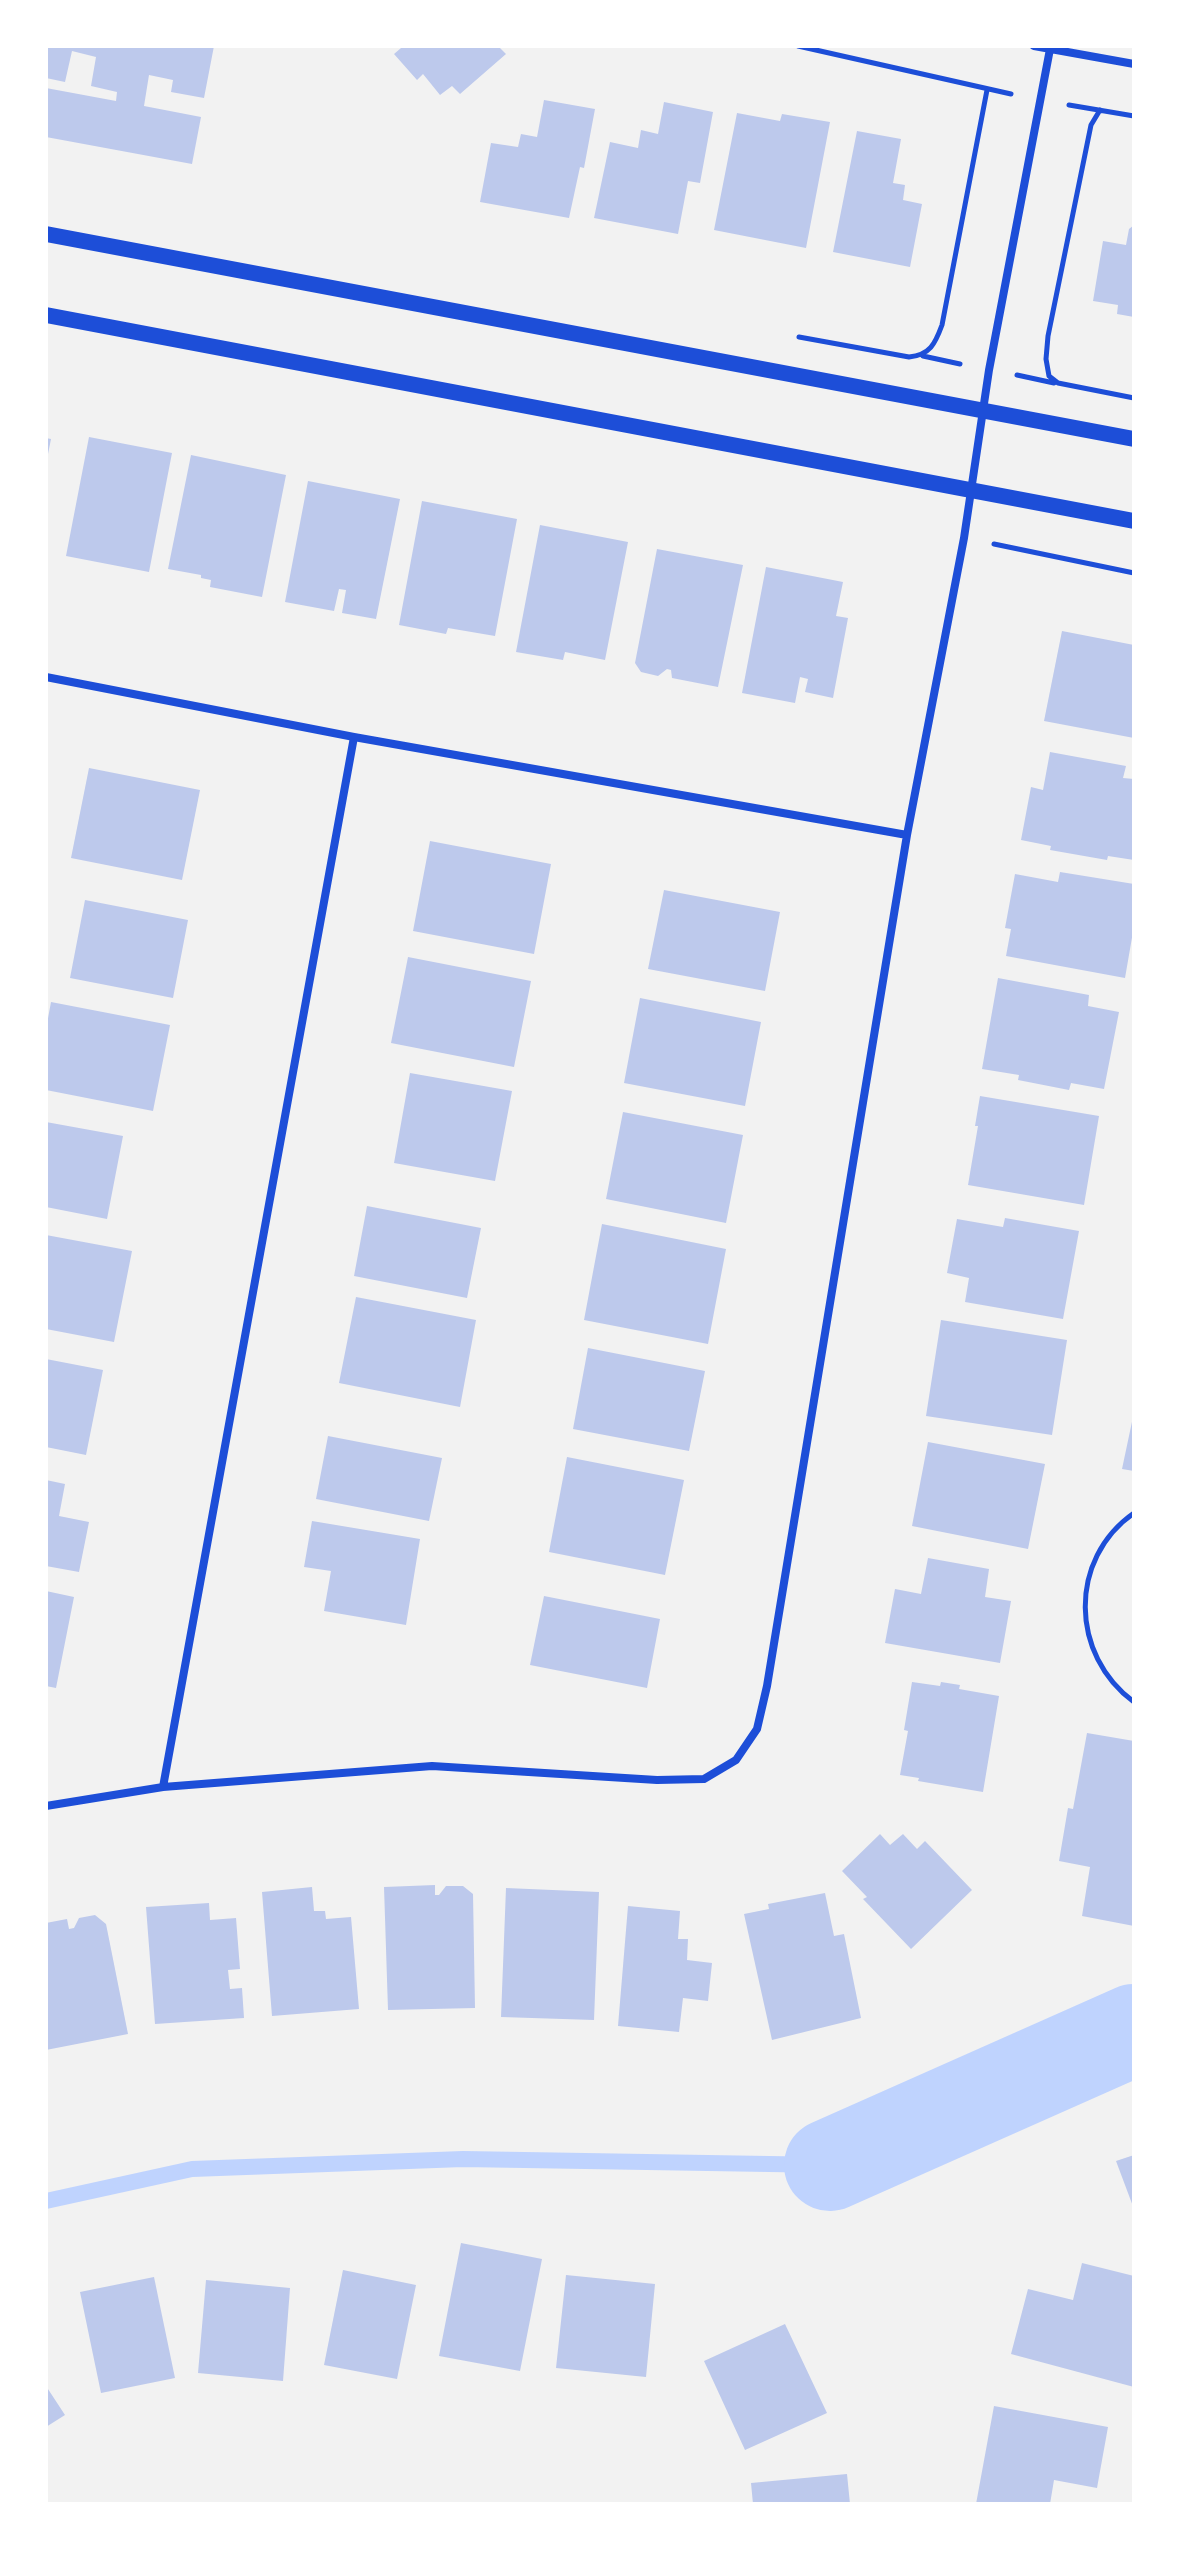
<!DOCTYPE html>
<style>
body{margin:0}
#map{position:relative;width:1180px;height:2550px;overflow:hidden;background:#f2f2f2;font-family:"Fira Sans",sans-serif}
canvas{display:block}
.frame{position:absolute;inset:0;border:48px solid #fff;pointer-events:none}
</style>
<div id="map">
<canvas width="1180" height="2550"></canvas>
<div class="frame"></div>
</div>
<script>
const context = document.querySelector('canvas').getContext('2d');
context.lineJoin = 'round';
function strokePath(path, color, width, dash) { context.strokeStyle = color; context.lineWidth = width; context.lineCap = dash ? 'butt' : 'round'; context.setLineDash(dash || []); context.stroke(path); }
function paint(path, color) { context.fillStyle = color; context.fill(path, 'evenodd'); }
strokePath(new Path2D(`
 M 46,2201 L 192,2169 L 463,2159 L 830,2165`), '#bfd3fe', 16);
strokePath(new Path2D(`
 M 830,2165 L 1134,2030`), '#bfd3fe', 92);
paint(new Path2D(`
 M 46,46 L 214,46 L 204,98 L 171,92 L 173,80 L 149,75 L 144,106 L 201,117 L 192,164 L 46,137 L 46,88 L 116,101 L 117,92 L 91,86 L 96,57 L 72,51 L 65,82 L 46,78 Z
 M 399,46 L 498,46 L 506,54 L 460,94 L 452,86 L 440,95 L 423,74 L 417,80 L 394,54 L 401,48 Z
 M 544,100 L 595,109 L 584,168 L 580,167 L 569,218 L 480,202 L 491,143 L 518,147 L 521,134 L 537,137 Z
 M 664,102 L 713,112 L 700,183 L 688,181 L 678,234 L 594,218 L 610,142 L 638,148 L 641,130 L 658,134 Z
 M 737,113 L 780,121 L 782,114 L 830,122 L 806,248 L 714,230 Z
 M 857,131 L 901,139 L 893,183 L 905,185 L 903,200 L 922,204 L 910,267 L 833,252 Z
 M 1134,225 L 1134,317 L 1117,314 L 1118,305 L 1093,301 L 1103,241 L 1126,245 L 1129,229 Z
 M 89,437 L 172,453 L 149,572 L 66,556 Z
 M 46,438 L 51,439 L 47,459 L 46,459 Z
 M 191,455 L 286,475 L 262,597 L 210,587 L 211,580 L 201,578 L 201,575 L 168,569 Z
 M 308,481 L 400,499 L 376,619 L 342,613 L 346,590 L 339,589 L 334,611 L 285,602 Z
 M 422,501 L 517,519 L 495,636 L 448,628 L 446,634 L 399,625 Z
 M 540,525 L 628,542 L 605,660 L 565,652 L 563,660 L 516,652 Z
 M 657,549 L 743,565 L 718,687 L 672,678 L 671,670 L 667,669 L 658,676 L 641,672 L 635,663 Z
 M 766,567 L 843,582 L 836,616 L 848,618 L 833,698 L 805,692 L 808,679 L 800,677 L 795,703 L 742,693 Z
 M 1062,631 L 1134,645 L 1134,738 L 1044,721 Z
 M 1050,752 L 1126,766 L 1123,778 L 1134,779 L 1134,860 L 1108,856 L 1107,860 L 1050,850 L 1051,846 L 1021,840 L 1031,787 L 1043,790 Z
 M 89,768 L 200,790 L 182,880 L 71,858 Z
 M 430,841 L 551,864 L 534,954 L 413,931 Z
 M 1060,872 L 1134,884 L 1134,926 L 1125,978 L 1006,956 L 1011,929 L 1005,928 L 1015,874 L 1058,882 Z
 M 664,890 L 780,912 L 765,991 L 648,969 Z
 M 85,900 L 188,920 L 173,998 L 70,978 Z
 M 408,957 L 531,981 L 514,1067 L 391,1043 Z
 M 998,978 L 1089,995 L 1088,1006 L 1119,1012 L 1104,1089 L 1071,1083 L 1069,1090 L 1018,1080 L 1019,1075 L 982,1069 Z
 M 640,998 L 761,1022 L 745,1106 L 624,1083 Z
 M 51,1002 L 170,1025 L 153,1111 L 46,1090 L 46,1029 Z
 M 410,1073 L 512,1091 L 495,1181 L 394,1163 Z
 M 980,1096 L 1099,1116 L 1084,1205 L 968,1185 L 978,1126 L 975,1126 Z
 M 623,1112 L 743,1135 L 726,1223 L 606,1199 Z
 M 46,1122 L 123,1136 L 107,1219 L 46,1207 Z
 M 367,1206 L 481,1228 L 467,1298 L 354,1276 Z
 M 1005,1218 L 1079,1231 L 1063,1319 L 965,1302 L 969,1278 L 947,1273 L 957,1219 L 1003,1227 Z
 M 602,1224 L 726,1249 L 708,1344 L 584,1320 Z
 M 46,1235 L 132,1251 L 114,1342 L 46,1329 Z
 M 356,1297 L 476,1320 L 460,1407 L 339,1383 Z
 M 941,1320 L 1067,1340 L 1052,1435 L 926,1416 Z
 M 588,1348 L 705,1371 L 689,1451 L 573,1429 Z
 M 46,1359 L 103,1370 L 86,1455 L 46,1447 Z
 M 1133,1417 L 1134,1417 L 1134,1471 L 1122,1469 Z
 M 328,1436 L 442,1458 L 429,1521 L 316,1499 Z
 M 928,1442 L 1045,1464 L 1028,1549 L 912,1526 Z
 M 567,1457 L 684,1480 L 665,1575 L 549,1552 Z
 M 46,1480 L 65,1484 L 59,1516 L 89,1522 L 79,1572 L 46,1566 Z
 M 312,1521 L 420,1539 L 406,1625 L 324,1611 L 331,1571 L 304,1567 Z
 M 928,1558 L 989,1569 L 985,1597 L 1011,1601 L 1000,1663 L 885,1643 L 895,1589 L 921,1594 Z
 M 46,1591 L 74,1597 L 56,1688 L 46,1686 Z
 M 544,1596 L 660,1619 L 647,1688 L 530,1665 Z
 M 912,1682 L 940,1686 L 941,1682 L 960,1685 L 959,1689 L 999,1696 L 983,1792 L 918,1781 L 919,1778 L 900,1775 L 908,1731 L 904,1730 Z
 M 1087,1733 L 1134,1741 L 1134,1926 L 1082,1916 L 1090,1867 L 1059,1861 L 1068,1808 L 1073,1809 Z
 M 880,1834 L 890,1845 L 903,1834 L 917,1849 L 925,1841 L 972,1890 L 911,1949 L 863,1899 L 867,1897 L 842,1871 Z
 M 435,1885 L 435,1895 L 439,1895 L 446,1886 L 463,1886 L 473,1894 L 475,2008 L 388,2010 L 384,1887 Z
 M 312,1887 L 314,1911 L 325,1911 L 326,1919 L 351,1917 L 359,2009 L 272,2016 L 262,1892 Z
 M 506,1888 L 599,1892 L 594,2020 L 501,2017 Z
 M 825,1893 L 834,1936 L 844,1934 L 861,2018 L 772,2040 L 744,1914 L 769,1909 L 768,1904 Z
 M 209,1903 L 210,1920 L 236,1918 L 240,1969 L 228,1970 L 230,1989 L 242,1988 L 244,2018 L 155,2024 L 146,1907 Z
 M 628,1906 L 680,1911 L 678,1939 L 688,1939 L 687,1960 L 712,1963 L 708,2001 L 683,1998 L 679,2032 L 618,2026 Z
 M 95,1915 L 106,1924 L 128,2034 L 46,2050 L 46,1923 L 67,1919 L 69,1929 L 74,1928 L 79,1918 Z
 M 1134,2155 L 1134,2209 L 1116,2161 Z
 M 461,2243 L 542,2259 L 520,2371 L 439,2356 Z
 M 1082,2263 L 1134,2276 L 1134,2387 L 1011,2354 L 1028,2289 L 1073,2300 Z
 M 343,2270 L 416,2285 L 397,2379 L 324,2365 Z
 M 566,2275 L 655,2284 L 646,2377 L 556,2368 Z
 M 154,2277 L 175,2378 L 101,2393 L 80,2292 Z
 M 206,2280 L 290,2288 L 283,2381 L 198,2373 Z
 M 785,2324 L 827,2413 L 745,2450 L 704,2361 Z
 M 46,2386 L 65,2415 L 46,2427 Z
 M 994,2406 L 1108,2427 L 1097,2488 L 1054,2480 L 1050,2504 L 976,2504 Z
 M 847,2474 L 850,2504 L 753,2504 L 751,2483 Z`), '#bdc9ec');
strokePath(new Path2D(`
 M 798,46 L 1011,94
 M 1069,105 L 1134,116
 M 1100,110 L 1091,125 L 1048,336 L 1046,359 L 1049,376 L 1058,383 L 1134,398
 M 799,337 L 909,357 C 930,355 935,344 942,325 L 987,90
 M 923,356 L 960,364
 M 1017,375 L 1054,383
 M 994,544 L 1134,573
 M 1134,1513 C 1068,1559 1070,1655 1134,1702`), '#1d4ed8', 5);
strokePath(new Path2D(`
 M 1034,46 L 1134,64
 M 46,677 L 354,737 L 907,835
 M 163,1787 L 354,737
 M 46,1806 L 163,1787 L 432,1766 L 657,1780 L 704,1779 L 736,1760 L 757,1729 L 767,1686 L 907,835 L 964,538 L 989,370 L 1050,49`), '#1d4ed8', 8);
strokePath(new Path2D(`
 M 46,234 L 1134,439
 M 46,315 L 1134,521`), '#1d4ed8', 16);
</script>
